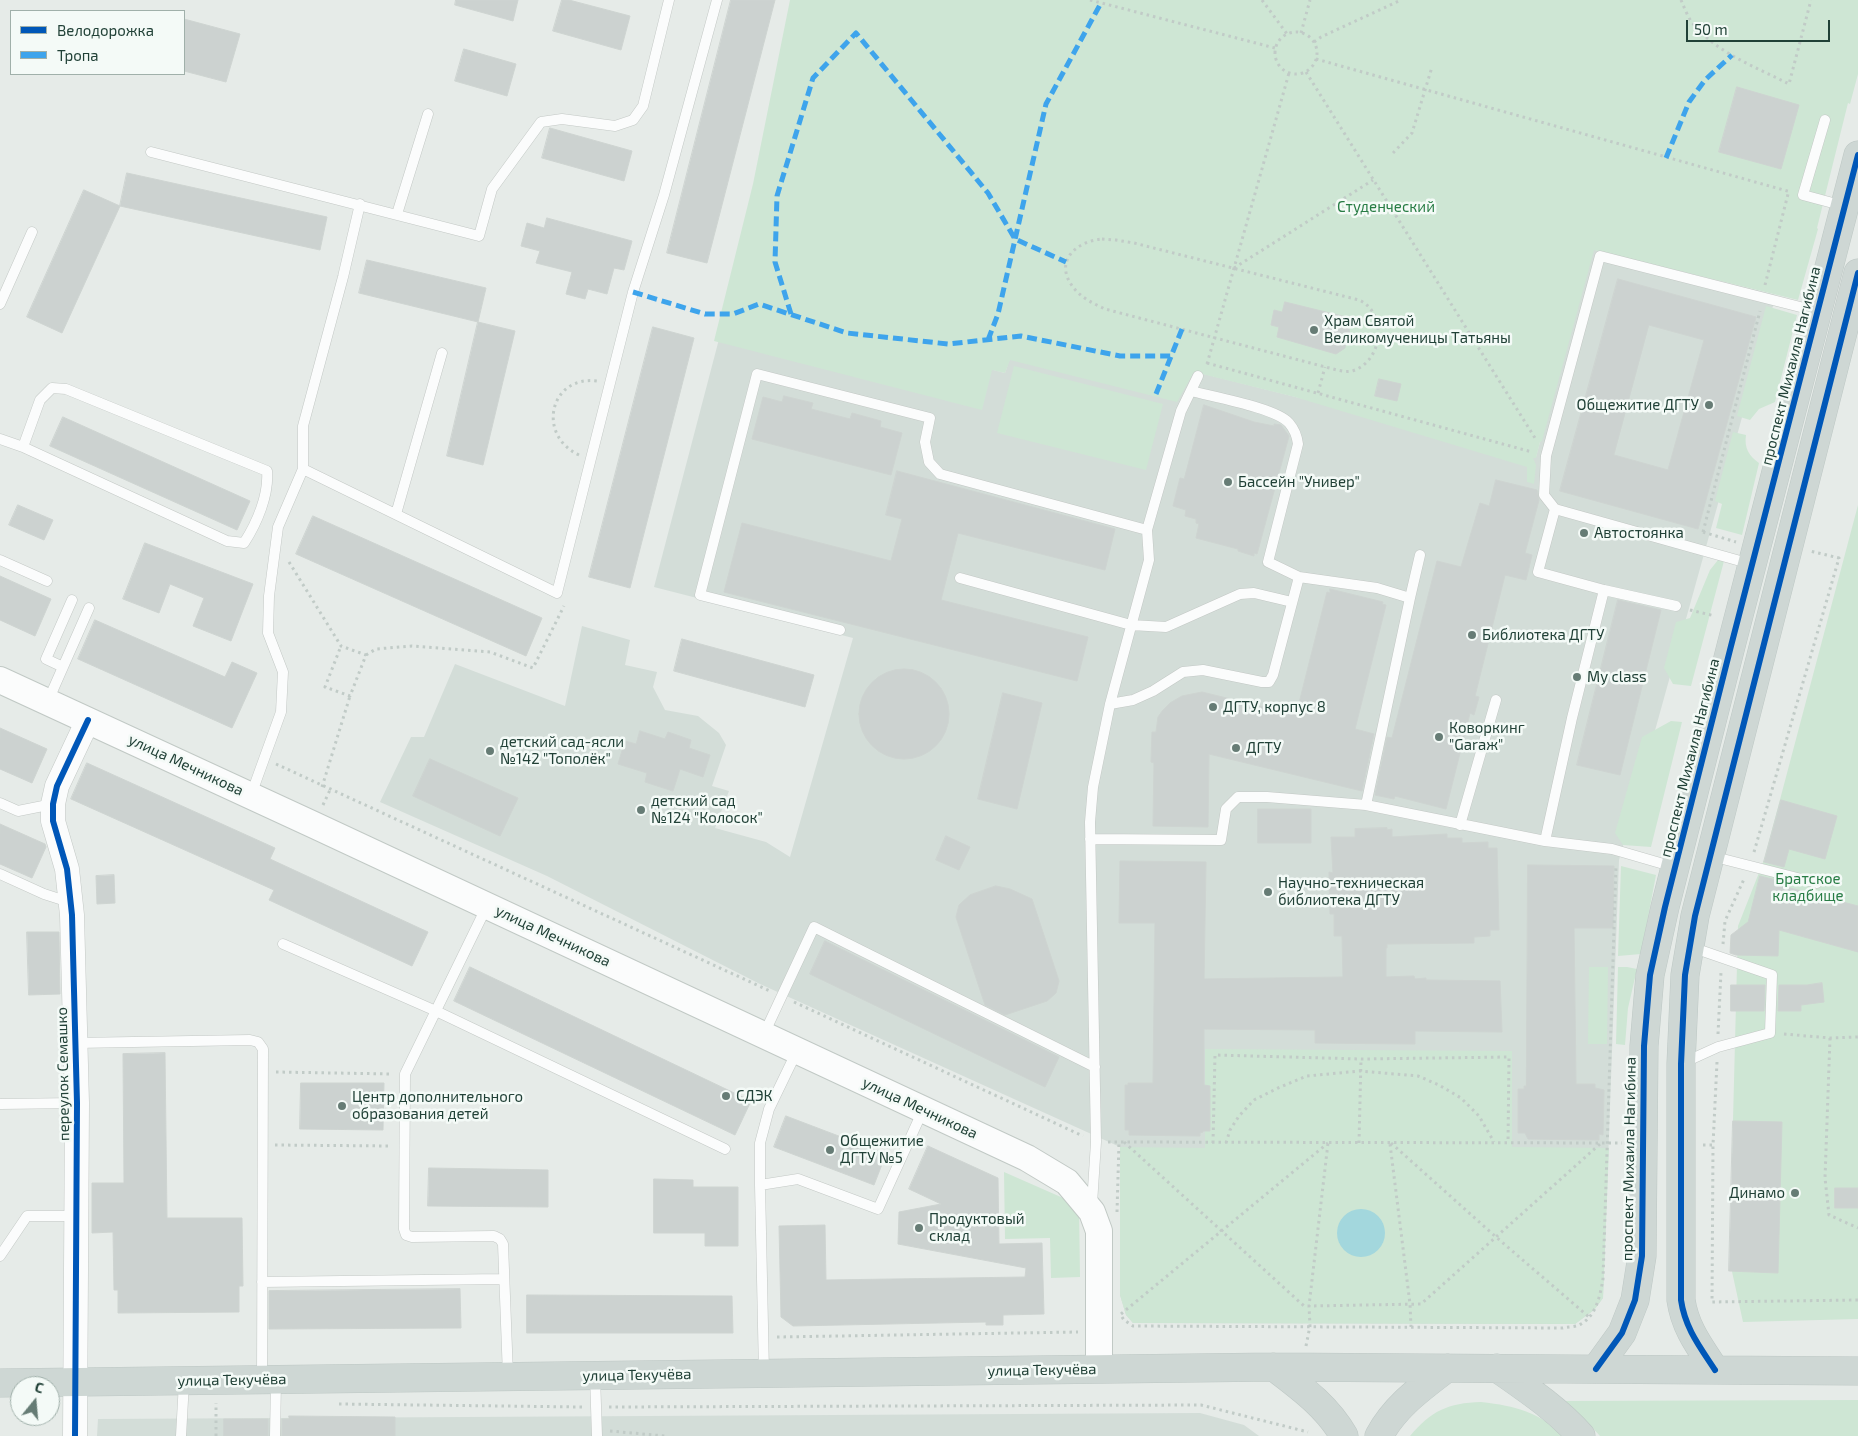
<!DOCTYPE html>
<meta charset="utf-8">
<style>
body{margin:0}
#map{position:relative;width:1858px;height:1436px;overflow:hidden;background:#e6ebe8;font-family:"Exo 2",sans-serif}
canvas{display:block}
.legend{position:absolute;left:10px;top:10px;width:175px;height:65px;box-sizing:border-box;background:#f4faf7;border:1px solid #a0b0aa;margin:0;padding:6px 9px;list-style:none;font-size:15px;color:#214137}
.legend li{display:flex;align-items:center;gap:10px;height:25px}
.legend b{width:25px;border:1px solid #a0b0aa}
.north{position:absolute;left:10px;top:1376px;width:50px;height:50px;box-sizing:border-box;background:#f4faf7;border:1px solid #a0b0aa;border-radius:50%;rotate:17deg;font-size:14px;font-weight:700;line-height:20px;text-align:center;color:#214137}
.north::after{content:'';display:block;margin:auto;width:18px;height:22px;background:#667c75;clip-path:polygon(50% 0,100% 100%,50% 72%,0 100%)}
.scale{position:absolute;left:1686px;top:20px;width:144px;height:22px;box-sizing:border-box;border:2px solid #214137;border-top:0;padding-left:6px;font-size:15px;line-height:18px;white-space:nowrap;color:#214137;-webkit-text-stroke:4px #f4faf7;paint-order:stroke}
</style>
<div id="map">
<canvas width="1858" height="1436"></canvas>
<ul class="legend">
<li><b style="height:6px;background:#0057b8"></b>Велодорожка</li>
<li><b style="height:6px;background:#3ea4ec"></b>Тропа</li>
</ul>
<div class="north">С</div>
<div class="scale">50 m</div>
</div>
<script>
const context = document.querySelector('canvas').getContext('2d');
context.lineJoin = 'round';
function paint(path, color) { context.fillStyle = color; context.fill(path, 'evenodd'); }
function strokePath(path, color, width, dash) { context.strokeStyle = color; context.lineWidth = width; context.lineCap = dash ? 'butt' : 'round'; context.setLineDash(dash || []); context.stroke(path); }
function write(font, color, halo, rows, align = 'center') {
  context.font = font + ' "Exo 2",sans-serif'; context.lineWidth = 5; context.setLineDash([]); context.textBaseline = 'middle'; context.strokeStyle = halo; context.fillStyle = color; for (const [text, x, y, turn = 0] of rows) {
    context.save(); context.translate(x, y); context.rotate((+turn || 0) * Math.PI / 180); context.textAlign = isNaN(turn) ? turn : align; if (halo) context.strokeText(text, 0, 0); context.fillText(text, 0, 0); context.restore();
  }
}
paint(new Path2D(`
 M 1591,249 L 1776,295 L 1619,860 L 1603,1298 L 1594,1310 L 1575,1324 L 1133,1323 L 1126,1315 L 1120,1295 L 1120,1147 L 760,984 L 547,876 L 380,802 L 411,737 L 424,737 L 455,664 L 565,706 L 582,626 L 630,640 L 625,665 L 657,672 L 653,687 L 665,710 L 698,716 L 719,733 L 726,745 L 712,786 L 729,791 L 715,828 L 766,842 L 790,857 L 853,638 L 654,587 L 729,301 L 1005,373 L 1020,328 L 1536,457 Z
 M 1200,1413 L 1244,1425 L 1259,1436 L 97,1436 L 98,1419 Z`), '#d3ddd8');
paint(new Path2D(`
 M 790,0 L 1858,0 L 1858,74 L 1850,104 L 1848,103 L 1817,228 L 1818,229 L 1798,300 L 1594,250 L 1542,441 L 1540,442 L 1536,458 L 1533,458 L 1536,465 L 1534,484 L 1527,482 L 1527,467 L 1295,397 L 1194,372 L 1177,402 L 1010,360 L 1005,373 L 992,370 L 982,410 L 714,341 L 753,184 Z
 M 1766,306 L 1797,315 L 1775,402 L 1759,409 L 1750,420 L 1737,416 Z
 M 1014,366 L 1163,404 L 1146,470 L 997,433 Z
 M 1733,432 L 1746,435 C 1744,448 1749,456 1759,463 L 1742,535 L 1716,528 L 1722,504 L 1715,501 Z
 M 1858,505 L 1858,1319 L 1743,1322 L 1731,1267 L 1733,1120 L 1738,926 L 1764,860 Z
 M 1718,560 L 1724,561 L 1691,686 L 1673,684 L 1664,668 L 1676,622 L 1690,618 L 1710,570 Z
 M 1671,721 L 1682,722 L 1651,847 L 1623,845 L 1615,833 L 1642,737 Z
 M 1621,866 L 1656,875 L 1641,954 L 1618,956 Z
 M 1589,967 L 1608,967 L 1607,1044 L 1588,1044 Z
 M 1618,967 L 1627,967 L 1637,969 L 1628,1008 L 1625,1045 L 1616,1044 Z
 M 1205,1049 L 1512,1051 L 1512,1147 L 1609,1148 L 1603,1298 L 1594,1310 L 1575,1324 L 1133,1323 L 1126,1315 L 1120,1295 L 1120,1147 L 1205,1148 Z
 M 1004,1172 L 1079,1205 L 1080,1277 L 1051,1278 L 1050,1238 L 1005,1239 Z
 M 1858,1400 L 1858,1436 L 1600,1436 L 1588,1423 L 1560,1401 Z
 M 1481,1402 C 1517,1406 1537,1412 1566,1436 L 1410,1436 C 1431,1411 1448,1403 1481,1402 Z`), '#cee6d4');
paint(new Path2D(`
 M1337 1233a24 24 0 1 1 48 0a24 24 0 1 1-48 0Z`), '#a3d7dd');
const building = new Path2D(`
 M 456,0 L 518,0 L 513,21 L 455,5 Z
 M 562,0 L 569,0 L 630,16 L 621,50 L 553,31 Z
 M 731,0 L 775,0 L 707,263 L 667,253 Z
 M 184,19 L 240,34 L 226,82 L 184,71 Z
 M 464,49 L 516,64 L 507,96 L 455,81 Z
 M 1737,87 L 1799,105 L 1781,169 L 1719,152 Z
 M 550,128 L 632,151 L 624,181 L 542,158 Z
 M 127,173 L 327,217 L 320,250 L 120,206 Z
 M 84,190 L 120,206 L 62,333 L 27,317 Z
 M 547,218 L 632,241 L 624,270 L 614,268 L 607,294 L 588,289 L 585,299 L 566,294 L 572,272 L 536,263 L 540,251 L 521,246 L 527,223 L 544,228 Z
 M 367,260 L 486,288 L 478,322 L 359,293 Z
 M 1618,279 L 1756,317 L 1698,529 L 1560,491 ZM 1649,325 L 1704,340 L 1668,470 L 1614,455 Z
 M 1285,302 L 1346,317 L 1351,324 L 1349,328 L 1350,338 L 1346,341 L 1345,348 L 1336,354 L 1277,337 L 1279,327 L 1271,325 L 1274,310 L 1282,312 Z
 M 478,322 L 515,331 L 483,465 L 447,456 Z
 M 653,327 L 694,338 L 630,588 L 589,577 Z
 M 1379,379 L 1401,384 L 1397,401 L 1375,396 Z
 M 784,396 L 813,403 L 811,409 L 850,419 L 852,413 L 881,421 L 880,427 L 902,433 L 891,475 L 752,439 L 763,397 L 782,402 Z
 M 1204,405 L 1254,422 L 1274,426 L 1274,424 L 1281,425 L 1289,436 L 1257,554 L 1254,553 L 1254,556 L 1238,551 L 1238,549 L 1196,538 L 1199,524 L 1196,523 L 1196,519 L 1185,516 L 1186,510 L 1173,506 L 1180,478 L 1184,479 Z
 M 63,417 L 250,501 L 237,530 L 50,446 Z
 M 897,471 L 1115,529 L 1105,570 L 958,533 L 941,600 L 1088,637 L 1077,681 L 724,592 L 742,523 L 891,561 L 902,519 L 886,515 Z
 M 1496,480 L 1537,490 L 1539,500 L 1525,553 L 1532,555 L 1526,580 L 1505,575 L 1475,696 L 1479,697 L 1474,715 L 1470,713 L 1446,809 L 1395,796 L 1394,799 L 1375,795 L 1387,737 L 1392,738 L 1437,561 L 1461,567 L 1480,503 L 1489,506 Z
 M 18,505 L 53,520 L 44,540 L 9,525 Z
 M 313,516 L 542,618 L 526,656 L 296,554 Z
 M 145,543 L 253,584 L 231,641 L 193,626 L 204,598 L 170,584 L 159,613 L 123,599 Z
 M 0,576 L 51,599 L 35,636 L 0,620 Z
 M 1330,589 L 1383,602 L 1382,604 L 1386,605 L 1355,729 L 1374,734 L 1362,791 L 1209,754 L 1208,827 L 1153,826 L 1154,763 L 1151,762 L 1152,732 L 1156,732 L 1158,717 L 1163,710 L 1170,703 L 1182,696 L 1202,692 L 1296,715 L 1327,592 L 1330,593 Z
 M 1618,600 L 1661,610 L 1620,775 L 1577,765 Z
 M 95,620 L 225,677 L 232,662 L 257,673 L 232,728 L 78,659 Z
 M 682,639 L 814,675 L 805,707 L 674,671 Z
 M859 714a45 45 0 1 1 90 0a45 45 0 1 1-90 0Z
 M 1003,693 L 1042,703 L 1017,809 L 978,799 Z
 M 0,728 L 47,749 L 32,783 L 0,769 Z
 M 640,731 L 665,739 L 668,732 L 691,740 L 689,748 L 710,755 L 703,777 L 680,769 L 673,791 L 645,782 L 647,773 L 618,764 L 625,741 L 636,744 Z
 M 430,759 L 518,798 L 500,836 L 413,796 Z
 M 87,763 L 275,848 L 270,859 L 428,932 L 412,966 L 269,900 L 274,890 L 71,799 Z
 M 1781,800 L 1837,816 L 1825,859 L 1789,849 L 1784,867 L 1764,862 Z
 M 1258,809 L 1311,809 L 1311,843 L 1258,843 Z
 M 0,824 L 45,844 L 46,847 L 32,878 L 0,864 Z
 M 1387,828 L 1387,830 L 1392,829 L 1392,837 L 1447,834 L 1447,838 L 1462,838 L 1462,843 L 1488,842 L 1488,848 L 1497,848 L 1499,930 L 1490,930 L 1490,936 L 1474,937 L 1474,943 L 1387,944 L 1387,948 L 1386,948 L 1386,977 L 1414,976 L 1415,979 L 1426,978 L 1426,980 L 1500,981 L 1502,1032 L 1415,1031 L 1415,1044 L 1315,1043 L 1315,1030 L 1204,1029 L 1204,1085 L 1210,1086 L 1210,1131 L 1203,1131 L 1203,1132 L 1200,1133 L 1200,1136 L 1129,1135 L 1129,1130 L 1125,1130 L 1125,1085 L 1128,1085 L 1128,1083 L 1153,1083 L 1155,923 L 1119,923 L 1120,861 L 1206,862 L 1204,979 L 1343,977 L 1342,936 L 1334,936 L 1334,914 L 1330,914 L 1329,872 L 1333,873 L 1331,837 L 1355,837 L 1355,829 Z
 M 946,836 L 970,847 L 959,870 L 936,860 Z
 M 1528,865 L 1614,866 L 1613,928 L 1574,928 L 1576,1084 L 1595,1084 L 1595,1088 L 1604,1090 L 1603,1135 L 1599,1134 L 1599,1140 L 1528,1139 L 1525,1133 L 1518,1133 L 1518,1089 L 1524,1089 L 1524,1086 L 1526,1086 Z
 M 114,875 L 115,903 L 97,904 L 96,876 Z
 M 1760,876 L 1780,881 L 1779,885 L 1858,906 L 1858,952 L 1779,930 L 1778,956 L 1736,955 L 1730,953 L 1731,935 L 1748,922 Z
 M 996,886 L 1010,889 L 1032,899 L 1059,981 L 1056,993 L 1047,1001 L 1005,1015 L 985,1005 L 956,917 L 959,905 L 970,895 Z
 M 27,932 L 59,932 L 60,994 L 29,995 Z
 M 825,941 L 1059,1057 L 1045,1087 L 810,974 Z
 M 470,967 L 751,1101 L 735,1135 L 454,1001 Z
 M 1822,983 L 1824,1002 L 1801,1005 L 1801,1011 L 1778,1011 L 1779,985 L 1807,985 Z
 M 1731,985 L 1765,985 L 1764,1011 L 1731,1011 Z
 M 165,1053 L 167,1218 L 242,1218 L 243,1286 L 239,1286 L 239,1312 L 118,1313 L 118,1290 L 114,1290 L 113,1232 L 92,1233 L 92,1183 L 124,1183 L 123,1054 Z
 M 301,1083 L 384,1083 L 383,1130 L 300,1129 Z
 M 786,1116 L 886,1154 L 874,1185 L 774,1147 Z
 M 1733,1121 L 1782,1122 L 1778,1273 L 1729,1271 Z
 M 928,1146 L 998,1178 L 999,1244 L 1042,1243 L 1044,1314 L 1003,1315 L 1003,1325 L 986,1325 L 986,1322 L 793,1326 L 781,1317 L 779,1226 L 825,1225 L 826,1280 L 1025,1277 L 1026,1268 L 898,1244 L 899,1212 L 941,1204 L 909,1189 Z
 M 429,1168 L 548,1170 L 548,1207 L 428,1206 Z
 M 654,1179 L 693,1180 L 693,1187 L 738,1187 L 738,1246 L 705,1246 L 705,1233 L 654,1233 Z
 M 1835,1188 L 1858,1188 L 1858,1208 L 1835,1208 Z
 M 460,1289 L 461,1328 L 269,1329 L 269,1291 Z
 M 527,1295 L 732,1296 L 733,1333 L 527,1333 Z
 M 289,1416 L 395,1417 L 395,1436 L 282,1436 L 282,1419 L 289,1419 Z
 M 224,1419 L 268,1419 L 268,1436 L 224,1436 Z`);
paint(building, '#ccd2d0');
strokePath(building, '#ced4d1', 1);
const service = new Path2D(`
 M 1825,120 L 1803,195 L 1844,206
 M 151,152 L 479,236 L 492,189 L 541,122 L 562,119 L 615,126 L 633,120 L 643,106 L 669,0
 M 397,214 L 428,114
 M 0,304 L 32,232
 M 1191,391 C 1213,397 1276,408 1289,423 C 1295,430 1297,436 1298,444 L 1268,562 L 1299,577
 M 0,439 L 23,447 L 227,541 L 244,543 C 257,523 269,495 267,471 L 66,389 L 52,388 L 40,400 L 23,447
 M 303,469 L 557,593 L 633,292 L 664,195 L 717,0
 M 1555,509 L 1538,572 L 1604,590 L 1676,606
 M 396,514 L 442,353
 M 0,560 L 47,581
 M 1751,564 L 1555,509 L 1544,495 L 1546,456 L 1600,256 L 1816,311
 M 960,578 L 1131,625 L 1166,627 L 1240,594 L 1254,593 L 1292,602
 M 840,630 L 700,595 L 757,374 L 930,418 L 925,442 L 929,462 L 940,474 L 1147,530
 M 63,667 L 46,659 L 72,600
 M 48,701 L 89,608
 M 1110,704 L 1133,700 L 1153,691 L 1183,672 L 1203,670 L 1262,682 L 1269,682 L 1273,675 L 1299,577 L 1377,588 L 1410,598
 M 251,795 L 281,712 L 283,672 L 268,633 L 269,596 L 278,527 L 303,469 L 303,426 L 343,277 L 360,204
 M 0,803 L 18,811 L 53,804
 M 1366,805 L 1410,598 L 1420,555
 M 1460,825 L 1496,700
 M 1090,839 L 1221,840 L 1226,809 L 1238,797 L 1267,797 L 1366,805 L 1545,841 L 1612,849 L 1674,867
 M 1545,841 L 1572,718 L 1604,590
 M 1711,856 L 1817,883
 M 0,874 L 44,894 L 69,902
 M 487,906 L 405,1074 L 404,1229 L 406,1235 L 412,1237 L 494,1236 L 500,1239 L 503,1244 L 508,1376
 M 283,944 L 436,1011 L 725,1149
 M 764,1034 L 814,927 L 1095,1067
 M 75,1043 L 250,1040 L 258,1042 L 263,1049 L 262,1379
 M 1685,1062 L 1718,1047 L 1770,1033 L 1772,975 L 1691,947
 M 0,1104 L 77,1103
 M 760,1185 L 760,1143 L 769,1109 L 797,1051
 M 1092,1204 L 1096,1142 L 1090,822 L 1093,787 L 1110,704 L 1149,560 L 1147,530 L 1181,411 L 1198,376
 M 0,1256 L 27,1216 L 76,1216
 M 262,1282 L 503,1279
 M 764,1373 L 760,1185 L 798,1179 L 878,1209 L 923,1110
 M 595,1376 L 597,1436
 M 181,1436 L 184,1382
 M 275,1436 L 276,1380`);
const tertiary = new Path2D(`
 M 75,1436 L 77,1103 L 72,915 L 67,869 L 53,821 L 53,804 L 57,786 L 88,720`);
const secondary = new Path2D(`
 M 0,680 L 314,825 L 1027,1158 L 1067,1182 L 1092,1212 L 1099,1231 L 1099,1369`);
const primary = new Path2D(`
 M 1274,1367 C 1300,1387 1327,1406 1344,1436
 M 1497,1368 C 1527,1389 1557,1409 1581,1436
 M 1596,1369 L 1622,1333 L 1635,1300 L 1642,1256 L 1644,1046 L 1650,975 L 1665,907 L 1731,646 L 1858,155
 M 1715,1370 C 1700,1347 1685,1328 1681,1300 L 1681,1064 L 1685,975 L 1695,916 L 1858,273
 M 0,1383 L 1274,1367 L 1858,1371
 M 1379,1436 C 1395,1406 1421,1388 1447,1368`);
strokePath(service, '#c3c8c5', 11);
strokePath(tertiary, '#c3c8c5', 25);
strokePath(secondary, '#c1c9c5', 28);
strokePath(primary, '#bdc7c4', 29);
strokePath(new Path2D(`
 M 1090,0 L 1275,48
 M 1262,0 L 1287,34
 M 1681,0 C 1684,7 1687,15 1691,21 C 1714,52 1756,67 1789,84 L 1811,0
 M1275 53a21 21 0 1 1 42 0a21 21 0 1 1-42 0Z
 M 1301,33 L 1310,0
 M 1314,42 L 1321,37 L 1401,0
 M 1316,59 L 1791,192
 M 1306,72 L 1535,438
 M 1393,153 L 1412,133 L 1432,67
 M 1102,239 L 1116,240 L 1134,243 L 1359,300 C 1388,313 1383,362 1352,371 C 1347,372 1342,371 1337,370 L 1105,309 C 1094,304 1080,297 1073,287 C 1053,261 1077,241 1102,239 Z
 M 1234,268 L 1373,180
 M 1765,285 L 1788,194
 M 1207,363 L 1532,452
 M 1207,364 L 1289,73
 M 1318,393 L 1325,367
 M 579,455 C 536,435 550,375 597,381
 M 1703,532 L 1736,542
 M 1703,532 L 1760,311
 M 289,562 L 341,646 L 366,655 L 350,696 L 325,687 L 341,646
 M 1690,610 L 1715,616
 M 366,655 L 376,649 L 412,646 L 490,652 L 533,668 L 564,606
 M 276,764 L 770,991
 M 322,787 L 350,696
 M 323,805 L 330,790
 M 1754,852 L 1839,558 L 1810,551
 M 1723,944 L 1725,921 L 1744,879
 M 794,1002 L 1083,1136
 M 1718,1034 L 1721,972
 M 1784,1034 L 1830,1038 L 1858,1037
 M 1830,1038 L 1825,1178 L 1829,1215 L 1858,1228
 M 1717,1062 L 1713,1145 L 1712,1302 L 1858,1300
 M 276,1072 L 392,1074
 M 1108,1142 L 1622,1143
 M 1124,1142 L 1304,1306 L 1309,1306 L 1421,1304 L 1600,1144
 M 1213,1143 L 1215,1055 L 1361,1059 L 1509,1057 L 1508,1143
 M 1226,1143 L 1230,1130 L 1239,1116 L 1254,1100 L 1278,1088 L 1307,1076 L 1360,1071 L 1418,1076 L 1439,1085 L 1461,1098 L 1479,1116 L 1494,1142
 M 1359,1143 L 1361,1059
 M 1391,1143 L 1496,1237 L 1589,1317
 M 1390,1144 L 1410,1304 L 1411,1327
 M 275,1145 L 392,1146
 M 1703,1145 L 1713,1145
 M 1117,1212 L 1119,1142
 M 1121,1314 L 1328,1143
 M 1122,1317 L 1124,1320 L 1133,1326 L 1563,1328 C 1567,1327 1574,1327 1579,1325 C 1596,1317 1600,1296 1603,1279 L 1616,865
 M 777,1337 L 1078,1332
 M 1306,1346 L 1310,1326 L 1309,1306 L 1328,1143
 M 339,1404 L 583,1407
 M 609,1407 L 1201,1405 L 1308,1432
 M 610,1431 L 665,1436
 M 216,1436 L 216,1403`), '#c1cbc7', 3, [2.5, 4]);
strokePath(service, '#fbfcfc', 10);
strokePath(tertiary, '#fbfcfc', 24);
strokePath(secondary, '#fbfcfc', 26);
strokePath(primary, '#ced7d4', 28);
strokePath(new Path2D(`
 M 1666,158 L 1689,102 L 1705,80 L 1732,55
 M 633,292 L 705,314 L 733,314 L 759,304 L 847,333 L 948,344 L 1021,336 L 1120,356 L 1173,356
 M 791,314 L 775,262 L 777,196 L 813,78 L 856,33 L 988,193 L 1015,239 L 1066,262
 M 988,340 L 998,314 L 1046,104 L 1101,3
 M 1156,394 L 1182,329`), '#3ea4ec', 5, [10, 5]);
strokePath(new Path2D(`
 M 1596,1369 L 1622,1333 L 1635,1300 L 1642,1256 L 1644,1046 L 1650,975 L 1665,907 L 1731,646 L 1858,155
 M 1715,1370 C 1700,1347 1685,1328 1681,1300 L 1681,1064 L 1685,975 L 1695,916 L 1858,273
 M 75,1436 L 77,1103 L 72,915 L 67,869 L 53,821 L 53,804 L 57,786 L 88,720`), '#0057b8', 6);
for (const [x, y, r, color] of [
 [1314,330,5,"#667c75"],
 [1709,405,5,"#667c75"],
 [1228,482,5,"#667c75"],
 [1584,533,5,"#667c75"],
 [1472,635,5,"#667c75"],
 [1577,677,5,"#667c75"],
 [1213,707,5,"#667c75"],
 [1439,737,5,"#667c75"],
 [1236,748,5,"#667c75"],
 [490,751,5,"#667c75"],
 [641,810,5,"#667c75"],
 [1268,892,5,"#667c75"],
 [726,1096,5,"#667c75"],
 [342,1106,5,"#667c75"],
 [830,1150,5,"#667c75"],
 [1795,1193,5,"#667c75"],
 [919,1228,5,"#667c75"]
]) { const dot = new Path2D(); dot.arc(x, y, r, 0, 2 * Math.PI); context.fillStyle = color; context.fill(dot); strokePath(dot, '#f4faf7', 2); }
write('15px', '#277c44', '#f4faf7', [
 ["Студенческий",1386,207],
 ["Братское",1808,879],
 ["кладбище",1808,896]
]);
write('15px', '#214137', '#f4faf7', [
 ["Храм Святой",1324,321],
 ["Великомученицы Татьяны",1324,338],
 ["Общежитие ДГТУ",1699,405,"right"],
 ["Бассейн \"Универ\"",1238,482],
 ["Автостоянка",1594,533],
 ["Библиотека ДГТУ",1482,635],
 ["My class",1587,677],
 ["ДГТУ, корпус 8",1223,707],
 ["Коворкинг",1449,728],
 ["\"Gаraж\"",1449,745],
 ["детский сад-ясли",500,742],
 ["№142 \"Тополёк\"",500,759],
 ["ДГТУ",1246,748],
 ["детский сад",651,801],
 ["№124 \"Колосок\"",651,818],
 ["Научно-техническая",1278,883],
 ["библиотека ДГТУ",1278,900],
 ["СДЭК",736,1096],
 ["Центр дополнительного",352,1097],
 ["образования детей",352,1114],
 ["Общежитие",840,1141],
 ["ДГТУ №5",840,1158],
 ["Динамо",1785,1193,"right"],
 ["Продуктовый",929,1219],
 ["склад",929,1236]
], 'left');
write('15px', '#214137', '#f4faf7', [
 ["проспект Михаила Нагибина",1791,366,-76],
 ["проспект Михаила Нагибина",1690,758,-76],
 ["улица Мечникова",186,765,25],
 ["улица Мечникова",553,936,25],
 ["переулок Семашко",63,1074,-91],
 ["улица Мечникова",920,1108,25],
 ["проспект Михаила Нагибина",1629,1159,-89],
 ["улица Текучёва",1042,1370,-1],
 ["улица Текучёва",637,1375,-1],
 ["улица Текучёва",232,1380,-1]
]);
</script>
